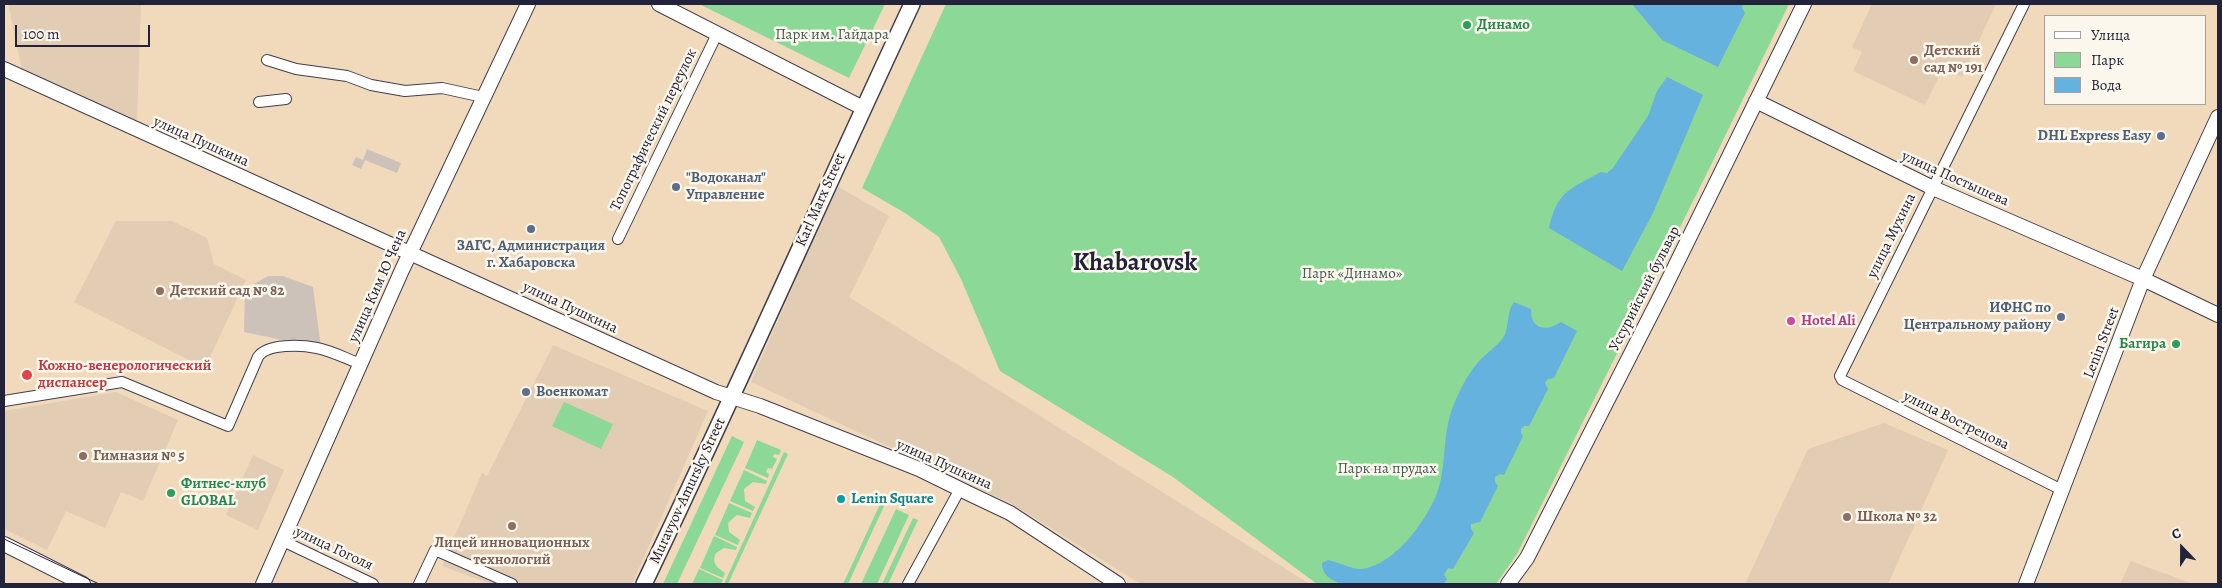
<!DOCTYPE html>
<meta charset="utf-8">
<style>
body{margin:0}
#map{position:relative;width:2222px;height:588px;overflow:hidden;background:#f1dabb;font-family:Alegreya,serif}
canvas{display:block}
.frame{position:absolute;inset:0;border:5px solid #22223b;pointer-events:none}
.legend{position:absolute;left:2044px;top:15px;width:162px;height:90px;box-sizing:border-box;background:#fbf7ec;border:1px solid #a4a2a5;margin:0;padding:6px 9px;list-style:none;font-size:15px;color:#22223b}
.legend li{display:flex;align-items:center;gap:10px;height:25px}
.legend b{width:25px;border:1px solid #a4a2a5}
.north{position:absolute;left:2157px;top:523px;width:50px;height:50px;-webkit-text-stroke:4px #fbf7ec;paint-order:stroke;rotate:338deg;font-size:14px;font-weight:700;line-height:20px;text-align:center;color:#22223b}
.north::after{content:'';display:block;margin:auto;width:18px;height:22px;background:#22223b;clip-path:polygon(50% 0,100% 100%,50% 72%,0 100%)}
.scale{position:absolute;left:15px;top:25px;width:135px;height:22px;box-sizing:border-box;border:2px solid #22223b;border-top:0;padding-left:6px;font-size:15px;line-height:18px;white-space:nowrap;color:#22223b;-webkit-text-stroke:4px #fbf7ec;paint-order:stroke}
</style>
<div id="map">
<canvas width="2222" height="588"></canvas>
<div class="frame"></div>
<ul class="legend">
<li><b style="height:6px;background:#fff"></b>Улица</li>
<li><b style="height:14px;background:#8cd896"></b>Парк</li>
<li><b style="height:14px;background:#65b2df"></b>Вода</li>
</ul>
<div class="north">С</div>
<div class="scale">100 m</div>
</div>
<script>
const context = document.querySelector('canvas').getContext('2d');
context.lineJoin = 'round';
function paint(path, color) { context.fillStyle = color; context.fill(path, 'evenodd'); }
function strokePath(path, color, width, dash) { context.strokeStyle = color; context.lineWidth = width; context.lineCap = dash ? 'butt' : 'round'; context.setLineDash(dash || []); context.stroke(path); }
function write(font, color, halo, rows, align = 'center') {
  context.font = font + ' Alegreya,serif'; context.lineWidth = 5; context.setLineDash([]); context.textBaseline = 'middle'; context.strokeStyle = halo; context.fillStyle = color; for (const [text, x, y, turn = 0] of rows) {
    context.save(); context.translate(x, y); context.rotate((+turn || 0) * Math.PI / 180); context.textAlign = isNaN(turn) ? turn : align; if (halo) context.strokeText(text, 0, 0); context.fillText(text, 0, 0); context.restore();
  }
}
paint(new Path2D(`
 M 8,4 L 141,4 L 137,122 L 22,70 Z
 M 1872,4 L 1996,4 L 1962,77 L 1943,68 L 1925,105 L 1853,71 L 1862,52 L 1852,47 Z
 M 837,186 L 889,216 L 849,297 L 1310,584 L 1141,584 L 1012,504 L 751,382 Z
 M 116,221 L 172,221 L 207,238 L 214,264 L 246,280 L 205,368 L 74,302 Z
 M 553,345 L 708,411 L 632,584 L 491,584 L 442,566 L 482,473 L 487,476 Z
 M 116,392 L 178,420 L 143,501 L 121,492 L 105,528 L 66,511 L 47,550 L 4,529 L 4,411 Z
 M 1884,423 L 1948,450 L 1888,584 L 1745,584 L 1808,449 Z
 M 253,455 L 284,470 L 258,530 L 226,515 Z
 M 2131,561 L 2193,584 L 2120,584 Z`), '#e2ccb3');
paint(new Path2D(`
 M 367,149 L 401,163 L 397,173 L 365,160 L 361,169 L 352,165 L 356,157 L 363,160 Z
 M 268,276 L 283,276 L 313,287 L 321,348 L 244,332 L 245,289 Z`), '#ccc2b9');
paint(new Path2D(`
 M 699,4 L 885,4 L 849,78 Z
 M 946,4 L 1789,4 L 1711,165 L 1517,554 L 1496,584 L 1317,584 L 1173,477 L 1000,371 L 961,279 L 939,237 L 905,213 L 862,188 Z
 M 564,402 L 613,424 L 601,449 L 552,426 Z
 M 732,436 L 744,442 L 677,584 L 663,584 Z
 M 757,440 L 781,450 L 779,455 L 774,454 L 773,457 L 777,459 L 772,469 L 768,468 L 766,472 L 769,474 L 768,478 L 745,468 Z
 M 784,452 L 788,454 L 728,584 L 724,584 Z
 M 744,470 L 767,481 L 766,484 L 753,482 L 744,489 L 745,501 L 755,507 L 753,511 L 730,501 Z
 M 881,502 L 885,504 L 848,584 L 843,584 Z
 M 729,503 L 752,513 L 750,518 L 737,515 L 728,523 L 729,532 L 740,540 L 738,545 L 715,535 Z
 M 896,509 L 909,515 L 877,584 L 861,584 Z
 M 913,518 L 918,520 L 888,584 L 882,584 Z
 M 714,536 L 737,547 L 736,550 L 724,548 L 716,553 C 711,563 717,567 725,573 L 723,578 L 700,568 Z
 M 699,569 L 723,580 L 721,584 C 711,581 703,584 692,584 Z`), '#8cd896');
paint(new Path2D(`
 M 1632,4 L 1743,4 L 1742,8 L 1745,13 L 1718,67 L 1662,40 Z
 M 1667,77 L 1703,95 L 1653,213 L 1622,271 L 1549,228 C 1557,191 1570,189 1601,172 L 1607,173 L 1613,168 L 1648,116 L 1657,91 Z
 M 1514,302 L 1531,309 C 1530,330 1547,332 1561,322 L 1577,331 L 1554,378 L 1548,379 L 1545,383 L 1548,389 L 1529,426 L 1524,426 L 1521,429 L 1521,433 L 1523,436 L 1504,475 L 1500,474 L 1495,477 L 1495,482 L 1498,486 L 1480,522 L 1471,524 L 1471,529 L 1474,533 L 1453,569 L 1448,568 L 1444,575 L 1447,579 L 1444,584 L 1341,584 C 1331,579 1322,576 1322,563 L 1328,560 C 1338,562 1351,569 1361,569 C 1395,566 1430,517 1439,487 C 1446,462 1443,437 1451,412 C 1458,393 1467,374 1481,359 C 1488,352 1497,346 1503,338 C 1510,327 1506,312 1514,302 Z`), '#65b2df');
const street = new Path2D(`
 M 2024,4 L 1840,376 L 1842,380 L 2062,490
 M 267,60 L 296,69 L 347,76 L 371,85 L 405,91 L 442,88 L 483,97
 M 259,102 L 286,99
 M 618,239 L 717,34
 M 4,401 L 122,382 L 228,426 L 258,357 C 267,343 302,345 317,348 C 332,351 347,359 361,364
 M 283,541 L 373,584
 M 419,584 L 435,550 L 512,584
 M 908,584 L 960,489`);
const secondary = new Path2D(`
 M 659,4 L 863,108
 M 4,69 L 716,392 L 760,406 L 919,469 L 970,494 L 1010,513 L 1118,584
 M 1756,101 L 1933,188 L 2143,279 L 2218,315
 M 4,544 L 83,584
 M 263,584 L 402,270 L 528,4
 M 1508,584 L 1527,558 L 1662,293 L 1804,4
 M 2026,584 L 2143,279 L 2218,117`);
const primary = new Path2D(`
 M 644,584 C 736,392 822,197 912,4`);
strokePath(street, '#413e4e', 12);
strokePath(secondary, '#413e4e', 16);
strokePath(primary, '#413e4e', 18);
strokePath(street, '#fff', 10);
strokePath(secondary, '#fff', 14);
strokePath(primary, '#fff', 15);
strokePath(new Path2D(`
 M 4,539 L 99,584`), '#22223b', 1);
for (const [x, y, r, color] of [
 [1467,25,5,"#2e9e5b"],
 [1914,60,5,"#8d6e63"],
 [2161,136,5,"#5c6f8a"],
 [676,187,5,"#5c6f8a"],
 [531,229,5,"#5c6f8a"],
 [160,291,5,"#8d6e63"],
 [2061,317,5,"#5c6f8a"],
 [1791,321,5,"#d1479c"],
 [2176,344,5,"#2e9e5b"],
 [27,375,6,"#e0444e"],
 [526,392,5,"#5c6f8a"],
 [83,456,5,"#8d6e63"],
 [171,493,5,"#2e9e5b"],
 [841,499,5,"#0f9aa8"],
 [1847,517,5,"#8d6e63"],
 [512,526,5,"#8d6e63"]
]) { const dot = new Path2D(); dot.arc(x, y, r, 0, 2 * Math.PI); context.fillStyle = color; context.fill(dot); strokePath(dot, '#fbf7ec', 2); }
write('bold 15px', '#27864d', '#fbf7ec', [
 ["Динамо",1477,25],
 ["Багира",2166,344,"right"],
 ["Фитнес-клуб",181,484],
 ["GLOBAL",181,501]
], 'left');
write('15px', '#425956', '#fbf7ec', [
 ["Парк им. Гайдара",832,35],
 ["Парк «Динамо»",1352,274],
 ["Парк на прудах",1387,469]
]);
write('bold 15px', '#785e54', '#fbf7ec', [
 ["Детский",1924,51],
 ["сад № 191",1924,68],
 ["Детский сад № 82",170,291],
 ["Гимназия № 5",93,456],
 ["Школа № 32",1857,517],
 ["Лицей инновационных",512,543,"center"],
 ["технологий",512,560,"center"]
], 'left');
write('15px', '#22223b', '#fbf7ec', [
 ["Топографический переулок",654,130,-64],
 ["улица Пушкина",201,142,24],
 ["улица Постышева",1955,179,24],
 ["Karl Marx Street",821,200,-66],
 ["улица Мухина",1892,236,-64],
 ["улица Ким Ю Чена",378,286,-66],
 ["Уссурийский бульвар",1645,289,-63],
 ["улица Пушкина",570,308,25],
 ["Lenin Street",2102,343,-69],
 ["улица Вострецова",1956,421,26],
 ["улица Пушкина",944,465,24],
 ["Muravyov-Amursky Street",688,491,-65],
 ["улица Гоголя",334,549,25]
]);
write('bold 15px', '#4e5e75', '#fbf7ec', [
 ["DHL Express Easy",2151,136],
 ["\"Водоканал\"",686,178,"left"],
 ["Управление",686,195,"left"],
 ["ЗАГС, Администрация",531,246,"center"],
 ["г. Хабаровска",531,263,"center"],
 ["ИФНС по",2051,308],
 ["Центральному району",2051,325],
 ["Военкомат",536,392,"left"]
], 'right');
write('bold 15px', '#b23c85', '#fbf7ec', [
 ["Hotel Ali",1801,321]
], 'left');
write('bold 15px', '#be3a42', '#fbf7ec', [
 ["Кожно-венерологический",38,366],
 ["диспансер",38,383]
], 'left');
write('bold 15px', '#0d838f', '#fbf7ec', [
 ["Lenin Square",851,499]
], 'left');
write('bold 25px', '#22223b', '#fbf7ec', [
 ["Khabarovsk",1135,264]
]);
</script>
